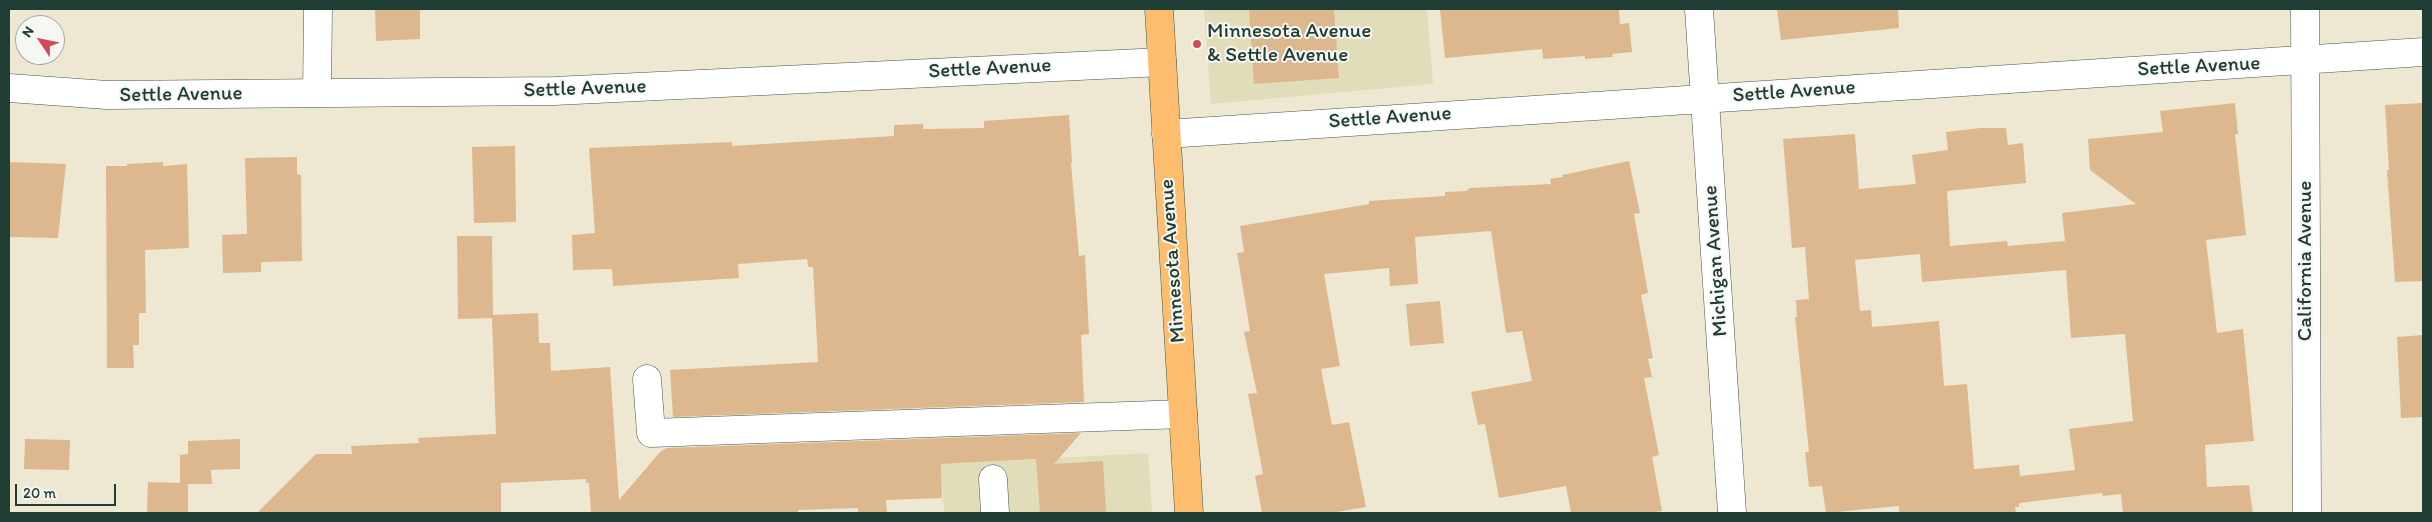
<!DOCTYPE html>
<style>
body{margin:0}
#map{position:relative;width:2432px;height:522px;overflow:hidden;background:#eee8d2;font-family:Itim,sans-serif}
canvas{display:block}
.frame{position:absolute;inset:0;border:10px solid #1f3d34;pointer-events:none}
.north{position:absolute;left:15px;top:15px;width:50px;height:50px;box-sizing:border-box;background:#f6f6f2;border:1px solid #a0aca6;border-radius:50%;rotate:304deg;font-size:14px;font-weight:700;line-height:20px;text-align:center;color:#1f3d34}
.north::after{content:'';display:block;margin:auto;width:18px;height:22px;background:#d1495b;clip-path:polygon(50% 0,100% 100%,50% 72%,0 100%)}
.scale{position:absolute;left:15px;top:484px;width:101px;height:22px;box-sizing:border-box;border:2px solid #1f3d34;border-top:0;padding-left:6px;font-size:15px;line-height:18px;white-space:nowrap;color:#1f3d34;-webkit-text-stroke:4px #f6f6f2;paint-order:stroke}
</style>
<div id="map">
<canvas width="2432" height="522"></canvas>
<div class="frame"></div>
<div class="north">N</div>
<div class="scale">20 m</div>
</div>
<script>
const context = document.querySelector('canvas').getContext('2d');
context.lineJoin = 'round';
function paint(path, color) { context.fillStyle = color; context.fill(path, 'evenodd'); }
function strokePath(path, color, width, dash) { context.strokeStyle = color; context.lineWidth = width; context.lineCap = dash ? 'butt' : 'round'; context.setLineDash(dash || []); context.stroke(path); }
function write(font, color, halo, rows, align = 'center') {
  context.font = font + ' Itim,sans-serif'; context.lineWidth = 4; context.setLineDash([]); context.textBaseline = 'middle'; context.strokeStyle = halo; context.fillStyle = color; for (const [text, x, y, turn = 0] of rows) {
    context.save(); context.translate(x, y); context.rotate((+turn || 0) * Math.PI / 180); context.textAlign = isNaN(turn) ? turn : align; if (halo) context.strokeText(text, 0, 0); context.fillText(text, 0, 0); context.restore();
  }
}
paint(new Path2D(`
 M 1204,9 L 1427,9 L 1433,84 L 1211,104 Z
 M 1148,453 L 1152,513 L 944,513 L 941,464 Z`), '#e1dcba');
paint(new Path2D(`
 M 375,9 L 420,9 L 420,39 L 376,41 Z
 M 1249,9 L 1334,9 L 1339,78 L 1254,84 Z
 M 1440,9 L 1619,9 L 1620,24 L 1629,23 L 1632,52 L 1612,54 L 1613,57 L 1585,59 L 1585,56 L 1543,59 L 1542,49 L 1445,58 Z
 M 1777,9 L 1898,9 L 1899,28 L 1781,40 Z
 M 2235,103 L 2238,134 L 2235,134 L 2246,235 L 2206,240 L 2217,333 L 2243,329 L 2254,441 L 2205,445 L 2207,487 L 2249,485 L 2253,513 L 2123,513 L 2121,494 L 2103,496 L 2102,493 L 2019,503 L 2019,507 L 2015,507 L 2016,513 L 1899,513 L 1899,506 L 1826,513 L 1822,486 L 1809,487 L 1805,452 L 1809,452 L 1795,317 L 1797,317 L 1796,300 L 1809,299 L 1805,247 L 1792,248 L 1783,139 L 1855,134 L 1859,189 L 1916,184 L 1912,155 L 1948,150 L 1946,132 L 1980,128 L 2006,128 L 2008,145 L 2023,143 L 2026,183 L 1947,191 L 1950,246 L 2007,241 L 2008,246 L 2065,241 L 2062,213 L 2136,204 L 2090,170 L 2088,139 L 2163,132 L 2160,111 ZM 1920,254 L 1922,282 L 2066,270 L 2071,338 L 2125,334 L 2133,421 L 2069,429 L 2075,470 L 2020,476 L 2019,465 L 1974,469 L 1967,384 L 1944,386 L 1939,321 L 1872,327 L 1871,310 L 1860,311 L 1855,260 Z
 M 2423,103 L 2423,281 L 2395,282 L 2387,170 L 2389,170 L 2385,105 Z
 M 1069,115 L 1072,163 L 1071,163 L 1079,256 L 1085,255 L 1089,334 L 1081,335 L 1084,402 L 673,417 L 670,370 L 818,362 L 813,267 L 808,267 L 807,259 L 738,264 L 739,278 L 613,286 L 612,269 L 573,270 L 572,235 L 595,233 L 589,148 L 732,142 L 732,146 L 894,136 L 894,125 L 923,124 L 923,129 L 984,128 L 984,121 Z
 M 515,146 L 516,222 L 474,223 L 472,147 Z
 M 297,157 L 297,174 L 301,175 L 302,261 L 261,262 L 261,272 L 223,273 L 222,235 L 247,234 L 245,158 Z
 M 1629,161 L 1640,213 L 1634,214 L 1648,293 L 1641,295 L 1653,358 L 1648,359 L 1652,377 L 1644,378 L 1659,455 L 1652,457 L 1662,511 L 1648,513 L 1571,513 L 1566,486 L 1499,498 L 1485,424 L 1478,425 L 1471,392 L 1532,381 L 1522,331 L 1506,333 L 1491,231 L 1415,237 L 1418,284 L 1390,286 L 1389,268 L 1324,274 L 1340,366 L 1321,369 L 1332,425 L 1349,422 L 1366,507 L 1331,513 L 1262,513 L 1255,476 L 1263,474 L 1248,394 L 1257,393 L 1244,332 L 1250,331 L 1237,253 L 1244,252 L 1240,226 L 1369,204 L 1369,201 L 1445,196 L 1445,192 L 1466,191 L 1470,188 L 1551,184 L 1550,179 L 1563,177 L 1562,175 Z
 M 9,162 L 66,164 L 58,238 L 9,237 Z
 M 163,162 L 163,166 L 187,164 L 189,248 L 145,250 L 146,313 L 139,313 L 139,345 L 133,345 L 134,368 L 107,368 L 106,166 L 127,166 L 127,164 Z
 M 457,236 L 492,236 L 493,315 L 538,313 L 539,343 L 550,343 L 551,371 L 610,367 L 619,500 L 660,452 L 667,448 L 1081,433 L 1054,464 L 1103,461 L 1106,513 L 1040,513 L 1036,459 L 941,464 L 942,498 L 886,500 L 887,513 L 858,513 L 858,508 L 798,510 L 798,513 L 591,513 L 589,483 L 586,483 L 586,479 L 501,483 L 501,513 L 257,513 L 316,454 L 352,454 L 351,446 L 419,443 L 418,438 L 496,434 L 492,318 L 458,319 Z
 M 1440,301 L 1444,343 L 1410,346 L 1406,304 Z
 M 2423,335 L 2423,417 L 2401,418 L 2397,337 Z
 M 25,439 L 70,440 L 69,470 L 24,469 Z
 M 240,439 L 240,469 L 211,470 L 212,484 L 188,484 L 188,513 L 147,513 L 148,482 L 180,483 L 180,455 L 188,454 L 188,441 Z`), '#ddb88e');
const minor = new Path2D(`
 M 1699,9 L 1732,513
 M 2305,9 L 2307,513
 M 9,88 L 107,95 L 554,91 L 1162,62
 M 317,93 L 318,9
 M 1166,134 L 2423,52
 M 647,379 L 651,433 L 1183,414
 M 993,479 L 995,513`);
const major = new Path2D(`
 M 1159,9 L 1189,513`);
strokePath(minor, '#3e574c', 29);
strokePath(major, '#3e574c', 29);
strokePath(minor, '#fff', 28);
strokePath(major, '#fcbd6f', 28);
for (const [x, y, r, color] of [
 [1197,44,5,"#d1495b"]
]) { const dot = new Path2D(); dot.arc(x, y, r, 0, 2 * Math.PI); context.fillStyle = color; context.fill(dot); strokePath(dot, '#f6f6f2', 2); }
write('21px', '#1f3d34', '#f6f6f2', [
 ["Minnesota Avenue",1207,32],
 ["& Settle Avenue",1207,56]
], 'left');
write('21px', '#1f3d34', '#f6f6f2', [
 ["Settle Avenue",2199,67,-3],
 ["Settle Avenue",990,69,-3],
 ["Settle Avenue",585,89,-2],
 ["Settle Avenue",1794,92,-4],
 ["Settle Avenue",181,95,-1],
 ["Settle Avenue",1390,118,-4],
 ["Minnesota Avenue",1173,261,-94],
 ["Michigan Avenue",1716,261,-94],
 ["California Avenue",2306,261,-90]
]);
</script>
